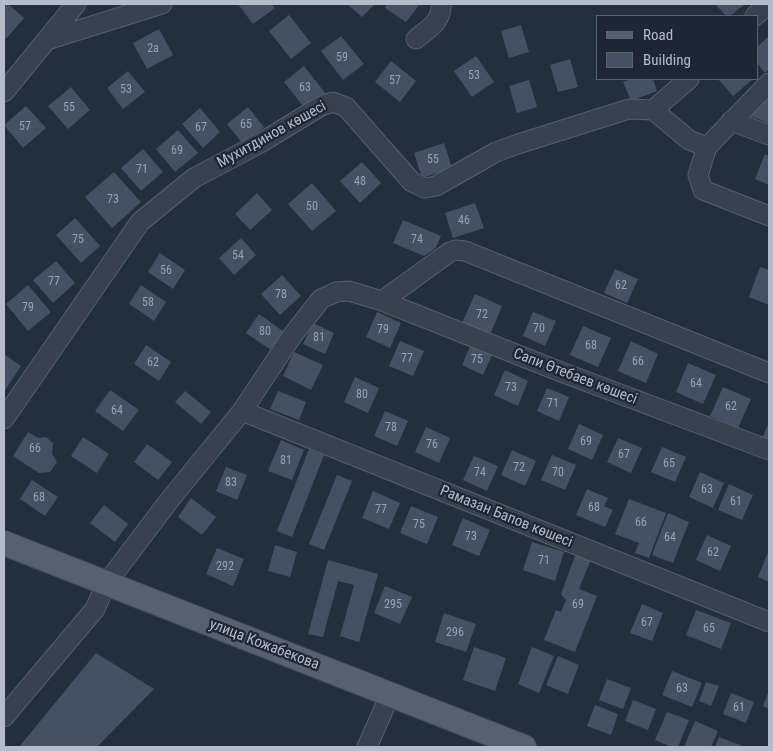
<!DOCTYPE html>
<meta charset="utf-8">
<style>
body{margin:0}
#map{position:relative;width:773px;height:751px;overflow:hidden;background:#242f3e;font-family:"Roboto Condensed",sans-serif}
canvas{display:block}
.frame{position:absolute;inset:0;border:5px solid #b4bcc9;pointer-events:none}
.legend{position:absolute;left:596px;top:15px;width:162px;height:65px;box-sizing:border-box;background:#1d2633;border:1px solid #59626f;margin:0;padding:6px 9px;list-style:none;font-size:15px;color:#b4bcc9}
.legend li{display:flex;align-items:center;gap:10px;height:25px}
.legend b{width:25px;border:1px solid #59626f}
</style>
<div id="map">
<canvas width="773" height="751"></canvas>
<div class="frame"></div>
<ul class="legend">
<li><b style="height:6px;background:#56606e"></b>Road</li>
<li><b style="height:14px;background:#455162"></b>Building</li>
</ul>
</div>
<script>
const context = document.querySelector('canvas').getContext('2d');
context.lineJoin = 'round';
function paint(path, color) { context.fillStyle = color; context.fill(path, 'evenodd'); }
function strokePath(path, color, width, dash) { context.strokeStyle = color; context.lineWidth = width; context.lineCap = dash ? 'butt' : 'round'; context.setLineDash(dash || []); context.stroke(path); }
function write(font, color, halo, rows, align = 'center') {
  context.font = font + ' "Roboto Condensed",sans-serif'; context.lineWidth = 4.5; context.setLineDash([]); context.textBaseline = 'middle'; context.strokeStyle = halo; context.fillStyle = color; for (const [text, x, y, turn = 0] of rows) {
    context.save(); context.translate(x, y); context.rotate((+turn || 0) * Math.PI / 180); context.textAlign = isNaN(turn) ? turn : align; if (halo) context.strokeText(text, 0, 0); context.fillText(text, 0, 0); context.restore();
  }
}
paint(new Path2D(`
 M 4,4 L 8,4 L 24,18 L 6,39 L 4,36 Z
 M 238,4 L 272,4 L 275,8 L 253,24 Z
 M 347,4 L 375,4 L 362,17 Z
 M 387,4 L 420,4 L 406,22 L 385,8 Z
 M 715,4 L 745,4 L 730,16 L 726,16 Z
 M 289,15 L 311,43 L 291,59 L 269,31 Z
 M 521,25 L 529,52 L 509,58 L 501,31 Z
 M 159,29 L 173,55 L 147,69 L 133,43 Z
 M 341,36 L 364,64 L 343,80 L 321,51 Z
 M 769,36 L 769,69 L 765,73 L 757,63 L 757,47 Z
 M 476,56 L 494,82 L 472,97 L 454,71 Z
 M 570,59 L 578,87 L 558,92 L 550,65 Z
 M 391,61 L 416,81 L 400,102 L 375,82 Z
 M 304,66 L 326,94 L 306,110 L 284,82 Z
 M 128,71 L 145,92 L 123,109 L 107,88 Z
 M 631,79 L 653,79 L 657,91 L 631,101 L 623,82 Z
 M 718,79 L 753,79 L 733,96 Z
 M 529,80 L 537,107 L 517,113 L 509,86 Z
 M 71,87 L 90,110 L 68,129 L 48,106 Z
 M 769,96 L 768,123 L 750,116 Z
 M 26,106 L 46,128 L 23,148 L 4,125 Z
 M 248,107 L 264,127 L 243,144 L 227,124 Z
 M 200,108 L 220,132 L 203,148 L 182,124 Z
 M 178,130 L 198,153 L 175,172 L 156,149 Z
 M 444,143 L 452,168 L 422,178 L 414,153 Z
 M 143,149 L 163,172 L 141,191 L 121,168 Z
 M 765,154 L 769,156 L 769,185 L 755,179 Z
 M 362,162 L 381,183 L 360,203 L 340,181 Z
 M 114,172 L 141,202 L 112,228 L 85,197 Z
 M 312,183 L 336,211 L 312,231 L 288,204 Z
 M 257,193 L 272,210 L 250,230 L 235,214 Z
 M 475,203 L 484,228 L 453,238 L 445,213 Z
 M 75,218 L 100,246 L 81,263 L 56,235 Z
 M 403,220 L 441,236 L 435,249 L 424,256 L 393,243 Z
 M 241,238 L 256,255 L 234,275 L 219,258 Z
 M 160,253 L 185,270 L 173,289 L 148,272 Z
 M 56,261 L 75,283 L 53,303 L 33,280 Z
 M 760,267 L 769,270 L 769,305 L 749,297 Z
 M 615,269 L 638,279 L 627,303 L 604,293 Z
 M 282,275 L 301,296 L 280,315 L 261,294 Z
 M 28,285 L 51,312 L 28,331 L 6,304 Z
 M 141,285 L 166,302 L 154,321 L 129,304 Z
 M 475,294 L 502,306 L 490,335 L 462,323 Z
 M 377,312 L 401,323 L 390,348 L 366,337 Z
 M 533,312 L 556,321 L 545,346 L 523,336 Z
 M 259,314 L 284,332 L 271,350 L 246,333 Z
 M 313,323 L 334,333 L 325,354 L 303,344 Z
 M 583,326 L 611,338 L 598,367 L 570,355 Z
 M 400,341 L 424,351 L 413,376 L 389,366 Z
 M 631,341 L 658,354 L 646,383 L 618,371 Z
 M 471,344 L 492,355 L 483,375 L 462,365 Z
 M 146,345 L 171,362 L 159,381 L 134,364 Z
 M 294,352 L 323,365 L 311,390 L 283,376 Z
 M 4,354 L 21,366 L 4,392 Z
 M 688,363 L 716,375 L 703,404 L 676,392 Z
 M 505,370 L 528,381 L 518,406 L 494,395 Z
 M 355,377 L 379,388 L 368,413 L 344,402 Z
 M 723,387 L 751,399 L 738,428 L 710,416 Z
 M 547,388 L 569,397 L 559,421 L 537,411 Z
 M 110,390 L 139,410 L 123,431 L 95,411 Z
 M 185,391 L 211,412 L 201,424 L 175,402 Z
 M 278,391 L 306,402 L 299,420 L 270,409 Z
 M 385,411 L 408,421 L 397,446 L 374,436 Z
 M 769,422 L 769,443 L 762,439 Z
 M 579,424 L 603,435 L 592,460 L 568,449 Z
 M 426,427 L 450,438 L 439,463 L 415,452 Z
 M 28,432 L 38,438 L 46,437 L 53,443 L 52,454 L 57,462 L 50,472 L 39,473 L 13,456 Z
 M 83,437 L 109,454 L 97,473 L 71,456 Z
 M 618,438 L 642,448 L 631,473 L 607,462 Z
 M 281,440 L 304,450 L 292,480 L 268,471 Z
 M 147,444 L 172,462 L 158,480 L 134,462 Z
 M 662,447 L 686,457 L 675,482 L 651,472 Z
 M 309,449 L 324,455 L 292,537 L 277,531 Z
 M 512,450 L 536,461 L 525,486 L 501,475 Z
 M 552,455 L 576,465 L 565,490 L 541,480 Z
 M 474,456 L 498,466 L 487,491 L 463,480 Z
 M 226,467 L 247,475 L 237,500 L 216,491 Z
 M 700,472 L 724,483 L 713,508 L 689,497 Z
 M 337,475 L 352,481 L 324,550 L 309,544 Z
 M 32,480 L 58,497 L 45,516 L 20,499 Z
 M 729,484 L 753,495 L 742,520 L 718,510 Z
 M 587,489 L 608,498 L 604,506 L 613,510 L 605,527 L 576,515 Z
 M 373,491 L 400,503 L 389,529 L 362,518 Z
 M 191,498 L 216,517 L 202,535 L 178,517 Z
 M 629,499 L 666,513 L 649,558 L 635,553 L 639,543 L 615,534 Z
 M 104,505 L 128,524 L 115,542 L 90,523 Z
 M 411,506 L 438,517 L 427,544 L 400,533 Z
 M 668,513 L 689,522 L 673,563 L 652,555 Z
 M 463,518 L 490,530 L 479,556 L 452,545 Z
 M 707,535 L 731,546 L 720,571 L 696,560 Z
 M 532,542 L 564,552 L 555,581 L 523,570 Z
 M 275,545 L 297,552 L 290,577 L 268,571 Z
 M 217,548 L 244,559 L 233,586 L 206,574 Z
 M 769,550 L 769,582 L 758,577 Z
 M 576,553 L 591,559 L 579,589 L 597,596 L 575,652 L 544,640 L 556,610 L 561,612 L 566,600 L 561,594 Z
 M 328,560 L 378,574 L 359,642 L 340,636 L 354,585 L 338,581 L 323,637 L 308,634 Z
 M 385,586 L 412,597 L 400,624 L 374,613 Z
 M 642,604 L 663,613 L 652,641 L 630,633 Z
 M 696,610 L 731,623 L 721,649 L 686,635 Z
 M 444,613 L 476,624 L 466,652 L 435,642 Z
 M 474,647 L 506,658 L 495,691 L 463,680 Z
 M 532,647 L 554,656 L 539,693 L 518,684 Z
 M 96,653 L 154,689 L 97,747 L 19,747 Z
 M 558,656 L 579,665 L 568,694 L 546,685 Z
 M 672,671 L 702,683 L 692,707 L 662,695 Z
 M 607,679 L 631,688 L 623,709 L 599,700 Z
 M 706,682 L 719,686 L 711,706 L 699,701 Z
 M 769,690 L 769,709 L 763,706 Z
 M 731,693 L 754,702 L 746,723 L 723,714 Z
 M 633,700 L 656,709 L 648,730 L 625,721 Z
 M 595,705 L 618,714 L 611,735 L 587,726 Z
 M 667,712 L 689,720 L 678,747 L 672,747 L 655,740 Z
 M 695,721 L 718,731 L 711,747 L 684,747 Z
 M 719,737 L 742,746 L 741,747 L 715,747 Z`), '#455162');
const minor = new Path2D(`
 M 755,16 L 769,4
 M 416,39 C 428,29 442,22 441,4
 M 47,40 L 162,4
 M 4,92 L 76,4
 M 653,110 L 689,140 L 707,147 L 769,83
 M 731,121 L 769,135
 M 707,147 L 698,175 L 703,190 L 769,216
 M 382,301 L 556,370 L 769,450
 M 242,411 L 769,622
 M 4,419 L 140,222 L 194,178 L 262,142 L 321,106 L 333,102 L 346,107 L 412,182 L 425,188 L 436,186 L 496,152 L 518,144 L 629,109 L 653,110 L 689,79
 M 4,717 L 95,609 L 106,584 L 168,502 L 242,411 L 292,336 L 321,299 L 336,292 L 349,291 L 382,301 L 450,252 L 456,250 L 465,251 L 769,373
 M 367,747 L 390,695`);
const major = new Path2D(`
 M 4,543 L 524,747`);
strokePath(minor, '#565f6c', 21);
strokePath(major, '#414a57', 26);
strokePath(minor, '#38414e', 19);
strokePath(major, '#56606e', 24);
write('12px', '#98a1af', null, [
 ["2а",153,49],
 ["59",342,58],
 ["53",474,76],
 ["57",395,81],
 ["63",305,88],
 ["53",126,90],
 ["55",69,108],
 ["65",246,125],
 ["57",25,127],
 ["67",201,128],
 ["69",177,151],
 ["55",433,160],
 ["71",142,170],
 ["48",360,182],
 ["73",113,200],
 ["50",312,207],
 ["46",464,221],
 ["75",78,240],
 ["74",417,240],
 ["54",238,256],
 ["56",166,271],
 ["77",54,282],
 ["62",621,286],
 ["78",281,295],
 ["58",148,303],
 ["79",28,308],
 ["72",482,315],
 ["70",539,329],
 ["79",383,330],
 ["80",265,332],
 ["81",319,338],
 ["68",591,346],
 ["77",407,359],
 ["75",477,360],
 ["66",638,362],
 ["62",153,363],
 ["64",696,384],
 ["73",511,388],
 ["80",362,395],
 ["71",553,404],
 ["62",731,407],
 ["64",117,411],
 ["78",391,428],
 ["69",586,442],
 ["76",432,445],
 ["66",35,449],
 ["67",624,455],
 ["81",286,461],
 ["65",669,464],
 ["72",519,468],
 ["74",480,473],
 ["70",558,473],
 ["83",231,483],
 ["63",707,490],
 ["68",39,498],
 ["61",736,502],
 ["68",594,508],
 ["77",381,510],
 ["66",641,523],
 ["75",419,525],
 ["73",471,537],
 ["64",670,538],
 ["62",713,553],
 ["71",544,561],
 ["292",225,567],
 ["295",393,605],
 ["69",578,605],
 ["67",647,623],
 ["65",709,629],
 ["296",455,633],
 ["63",682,689],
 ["61",739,708]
]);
write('15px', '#b4bcc9', '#1d2633', [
 ["Мухитдинов көшесі",272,135,-29],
 ["Сапи Өтебаев көшесі",575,377,21],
 ["Рамазан Бапов көшесі",506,517,22],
 ["улица Кожабекова",264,645,21]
]);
</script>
